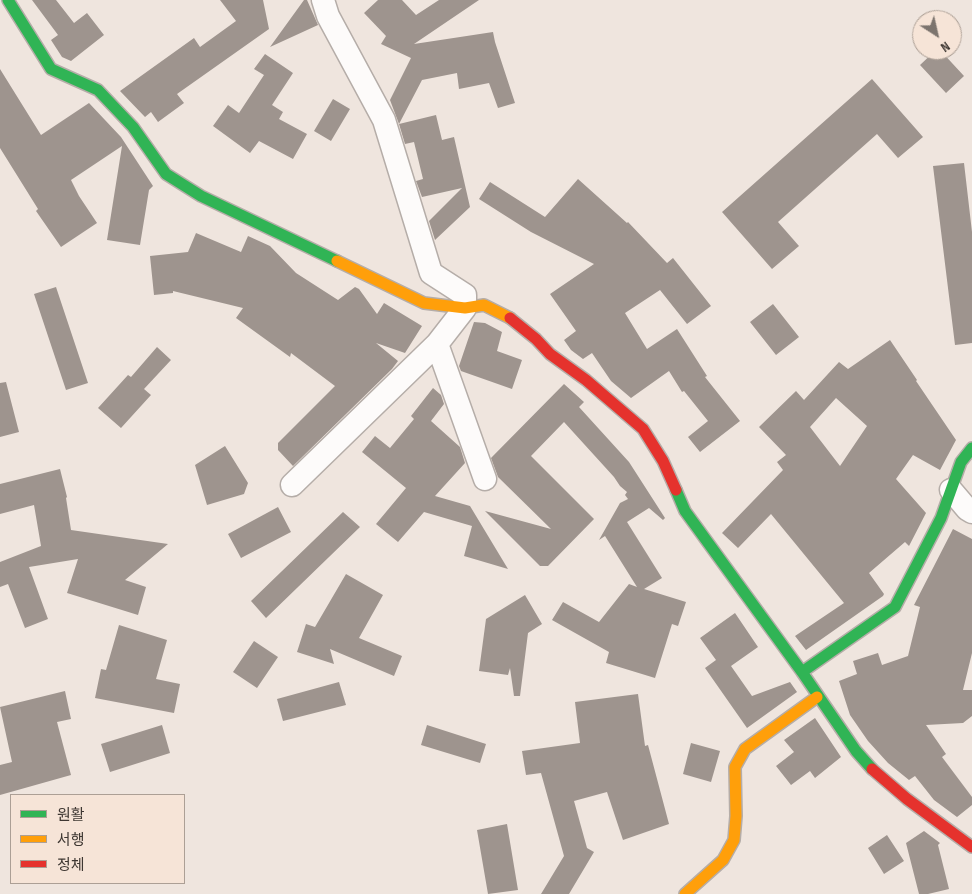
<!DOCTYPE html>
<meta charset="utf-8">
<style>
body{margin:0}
#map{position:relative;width:972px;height:894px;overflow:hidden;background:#efe5de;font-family:"Sofia Sans Condensed","Noto Sans KR",sans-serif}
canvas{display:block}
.legend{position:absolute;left:10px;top:794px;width:175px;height:90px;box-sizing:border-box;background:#f6e4d7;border:1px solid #ac9f95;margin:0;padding:6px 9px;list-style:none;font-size:15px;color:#3e3732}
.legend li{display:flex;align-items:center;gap:10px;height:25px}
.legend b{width:25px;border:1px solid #ac9f95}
.north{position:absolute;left:912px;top:10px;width:50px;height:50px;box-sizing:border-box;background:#f6e4d7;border:1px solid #ac9f95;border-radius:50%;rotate:145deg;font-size:14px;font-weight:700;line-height:20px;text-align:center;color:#3e3732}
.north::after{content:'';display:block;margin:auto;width:18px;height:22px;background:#7c746e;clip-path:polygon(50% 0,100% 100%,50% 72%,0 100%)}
</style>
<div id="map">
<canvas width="972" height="894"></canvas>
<ul class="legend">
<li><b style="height:6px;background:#30b455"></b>원활</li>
<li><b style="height:6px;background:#ff9f0a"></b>서행</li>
<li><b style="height:6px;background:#e5322d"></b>정체</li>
</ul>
<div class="north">N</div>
</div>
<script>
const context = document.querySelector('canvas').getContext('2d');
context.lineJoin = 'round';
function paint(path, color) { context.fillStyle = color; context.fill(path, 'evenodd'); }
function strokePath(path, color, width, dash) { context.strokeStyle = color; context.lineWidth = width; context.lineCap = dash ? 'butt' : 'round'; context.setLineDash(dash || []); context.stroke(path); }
paint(new Path2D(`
 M 32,0 L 56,0 L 74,23 L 87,13 L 104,35 L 71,61 L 62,57 L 51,40 L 58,35 Z
 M 220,0 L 263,0 L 269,29 L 177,94 L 184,103 L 158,122 L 151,112 L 145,117 L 120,91 L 194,38 L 200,47 L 236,21 Z
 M 304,0 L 307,0 L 318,25 L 270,47 Z
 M 378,0 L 402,0 L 416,15 L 439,0 L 479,0 L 414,44 L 493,32 L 495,42 L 515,103 L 498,108 L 489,83 L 459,89 L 457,73 L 422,80 L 399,124 L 390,100 L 411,58 L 381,44 L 386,36 L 364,13 Z
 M 936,50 L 940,50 L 964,76 L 946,93 L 920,65 Z
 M 265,54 L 293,73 L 272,105 L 283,112 L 279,119 L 307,134 L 293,159 L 259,141 L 250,153 L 213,126 L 228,105 L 239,113 L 264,75 L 254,69 Z
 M 0,69 L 41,135 L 89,103 L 121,137 L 153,186 L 149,190 L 140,245 L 107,240 L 122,146 L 71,180 L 79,196 L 97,223 L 61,247 L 36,211 L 38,209 L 0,148 Z
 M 872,79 L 923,137 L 898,158 L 877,134 L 778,222 L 799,246 L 772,269 L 722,212 Z
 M 333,99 L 350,109 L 331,141 L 314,131 Z
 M 436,115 L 442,140 L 454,137 L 470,207 L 435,240 L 429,221 L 462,188 L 422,197 L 416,181 L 423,179 L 414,142 L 405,144 L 399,124 Z
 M 964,163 L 972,232 L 972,343 L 955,345 L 933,166 Z
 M 578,179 L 627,223 L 628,222 L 667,263 L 673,258 L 711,306 L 687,324 L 660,290 L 625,313 L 647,349 L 677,329 L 707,376 L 705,377 L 740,421 L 700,452 L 688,437 L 708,421 L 684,391 L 682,392 L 669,371 L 631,398 L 611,381 L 592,353 L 583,359 L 571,350 L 564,340 L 576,331 L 550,294 L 594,264 L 531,232 L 479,199 L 490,182 L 545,217 Z
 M 196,233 L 241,252 L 248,236 L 270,246 L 296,273 L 338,300 L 355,287 L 359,289 L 377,314 L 384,303 L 422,326 L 405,353 L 376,343 L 398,361 L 392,369 L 293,466 L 278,450 L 278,443 L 335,386 L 291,353 L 290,357 L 236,318 L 243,308 L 173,291 L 173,293 L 154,295 L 150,256 L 188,252 Z
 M 56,287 L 88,383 L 66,390 L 34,294 Z
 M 773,304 L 799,337 L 776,355 L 750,322 Z
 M 474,322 L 485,323 L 502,332 L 497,351 L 522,360 L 512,389 L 461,371 L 459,366 Z
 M 890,340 L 917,380 L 916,381 L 956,440 L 940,470 L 913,455 L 896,479 L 926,513 L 909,546 L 905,542 L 869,573 L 884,594 L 883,596 L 806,650 L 795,636 L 844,603 L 771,514 L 738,548 L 722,533 L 783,470 L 777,462 L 786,455 L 759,427 L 796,391 L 804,400 L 839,362 L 848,369 ZM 836,398 L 867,426 L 840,466 L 810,427 Z
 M 157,347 L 171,360 L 144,389 L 151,395 L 121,428 L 98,408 L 128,375 L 131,377 Z
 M 6,382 L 19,432 L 0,437 L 0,383 Z
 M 564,384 L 584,402 L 579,407 L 629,462 L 665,518 L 663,520 L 649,508 L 627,522 L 662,578 L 644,589 L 686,602 L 678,626 L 672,624 L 655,678 L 606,663 L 609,652 L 552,620 L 563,602 L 599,622 L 629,584 L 637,587 L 605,536 L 599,540 L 620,503 L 628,499 L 625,495 L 627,492 L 620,486 L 614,477 L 564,422 L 531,456 L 594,519 L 548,566 L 540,566 L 485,511 L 551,529 L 498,477 L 491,458 Z
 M 433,388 L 441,395 L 444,404 L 431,421 L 460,447 L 465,463 L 435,496 L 470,506 L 508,569 L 464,556 L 472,526 L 424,512 L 398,542 L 376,524 L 406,488 L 362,452 L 375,436 L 390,448 L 414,419 L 411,416 Z
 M 225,446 L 248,483 L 244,494 L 207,505 L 195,465 Z
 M 60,469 L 67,497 L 66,498 L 71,530 L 168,544 L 125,580 L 146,587 L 138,615 L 67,593 L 78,559 L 29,567 L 48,619 L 25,628 L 8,584 L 0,587 L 0,562 L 41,546 L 34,505 L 0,514 L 0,484 Z
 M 278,507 L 291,532 L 241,558 L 228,534 Z
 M 343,512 L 360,527 L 266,618 L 251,601 Z
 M 953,529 L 972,539 L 972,653 L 963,690 L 972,690 L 972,716 L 963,723 L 926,725 L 946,754 L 942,757 L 972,797 L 972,805 L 957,817 L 934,800 L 915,776 L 909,780 L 888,763 L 868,741 L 850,715 L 839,681 L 857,674 L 853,661 L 878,653 L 882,665 L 908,656 L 920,607 L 914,605 Z
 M 346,574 L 383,595 L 359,638 L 402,656 L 394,676 L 330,649 L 334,664 L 297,652 L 306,624 L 315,627 Z
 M 525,595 L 542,624 L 528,633 L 520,696 L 514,696 L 510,668 L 508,675 L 479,671 L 486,619 Z
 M 735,613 L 758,647 L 731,666 L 752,696 L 790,682 L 797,692 L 747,728 L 705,668 L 716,660 L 700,638 Z
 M 119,625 L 167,640 L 156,679 L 180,684 L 174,713 L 95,698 L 101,669 L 106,670 Z
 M 254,641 L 278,657 L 257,688 L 233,672 Z
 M 339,682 L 346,705 L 283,721 L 277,699 Z
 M 65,691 L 71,719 L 57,722 L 71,775 L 0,795 L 0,765 L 12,762 L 0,707 Z
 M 638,694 L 645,746 L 648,745 L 669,824 L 623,840 L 607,792 L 574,801 L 587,848 L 594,852 L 569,894 L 541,894 L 564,856 L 541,773 L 526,775 L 522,751 L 580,743 L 575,702 Z
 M 815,718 L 841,757 L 815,778 L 810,771 L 791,785 L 776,766 L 794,752 L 784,740 Z
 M 162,725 L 170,753 L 110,772 L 101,744 Z
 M 427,725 L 486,744 L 480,763 L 421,745 Z
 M 691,743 L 720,751 L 711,782 L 683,774 Z
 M 507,824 L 518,890 L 488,894 L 477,830 Z
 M 924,831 L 940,843 L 938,845 L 949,889 L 928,894 L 919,894 L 906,843 Z
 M 887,835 L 904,861 L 884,874 L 868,848 Z`), '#9e948e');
const street = new Path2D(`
 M 323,0 L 328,16 L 384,120 L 431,273 L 465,295 L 465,308 L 437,344 L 485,479
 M 292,485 L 437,344
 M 951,490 L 967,509 L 972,512`);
const fast = new Path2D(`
 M 8,0 L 51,69 L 98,90 L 133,127 L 166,174 L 201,196 L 337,261
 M 676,490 L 685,511 L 802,672 L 856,751 L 872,769
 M 802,672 L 895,607 L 941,518 L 961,462 L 972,448`);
const slow = new Path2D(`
 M 337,261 L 424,303 L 465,308 L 484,305 L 510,318
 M 685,894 L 723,860 L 734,840 L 736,816 L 735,767 L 745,749 L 817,697`);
const jam = new Path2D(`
 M 510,318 L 536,339 L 550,354 L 586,380 L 643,429 L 663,461 L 676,490
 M 872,769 L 907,799 L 972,847`);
strokePath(street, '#b5ada8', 25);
strokePath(fast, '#b5ada8', 14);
strokePath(slow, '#b5ada8', 14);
strokePath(jam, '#b5ada8', 14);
strokePath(street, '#fdfbfa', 22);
strokePath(fast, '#30b455', 11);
strokePath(slow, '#ff9f0a', 11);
strokePath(jam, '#e5322d', 11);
</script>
